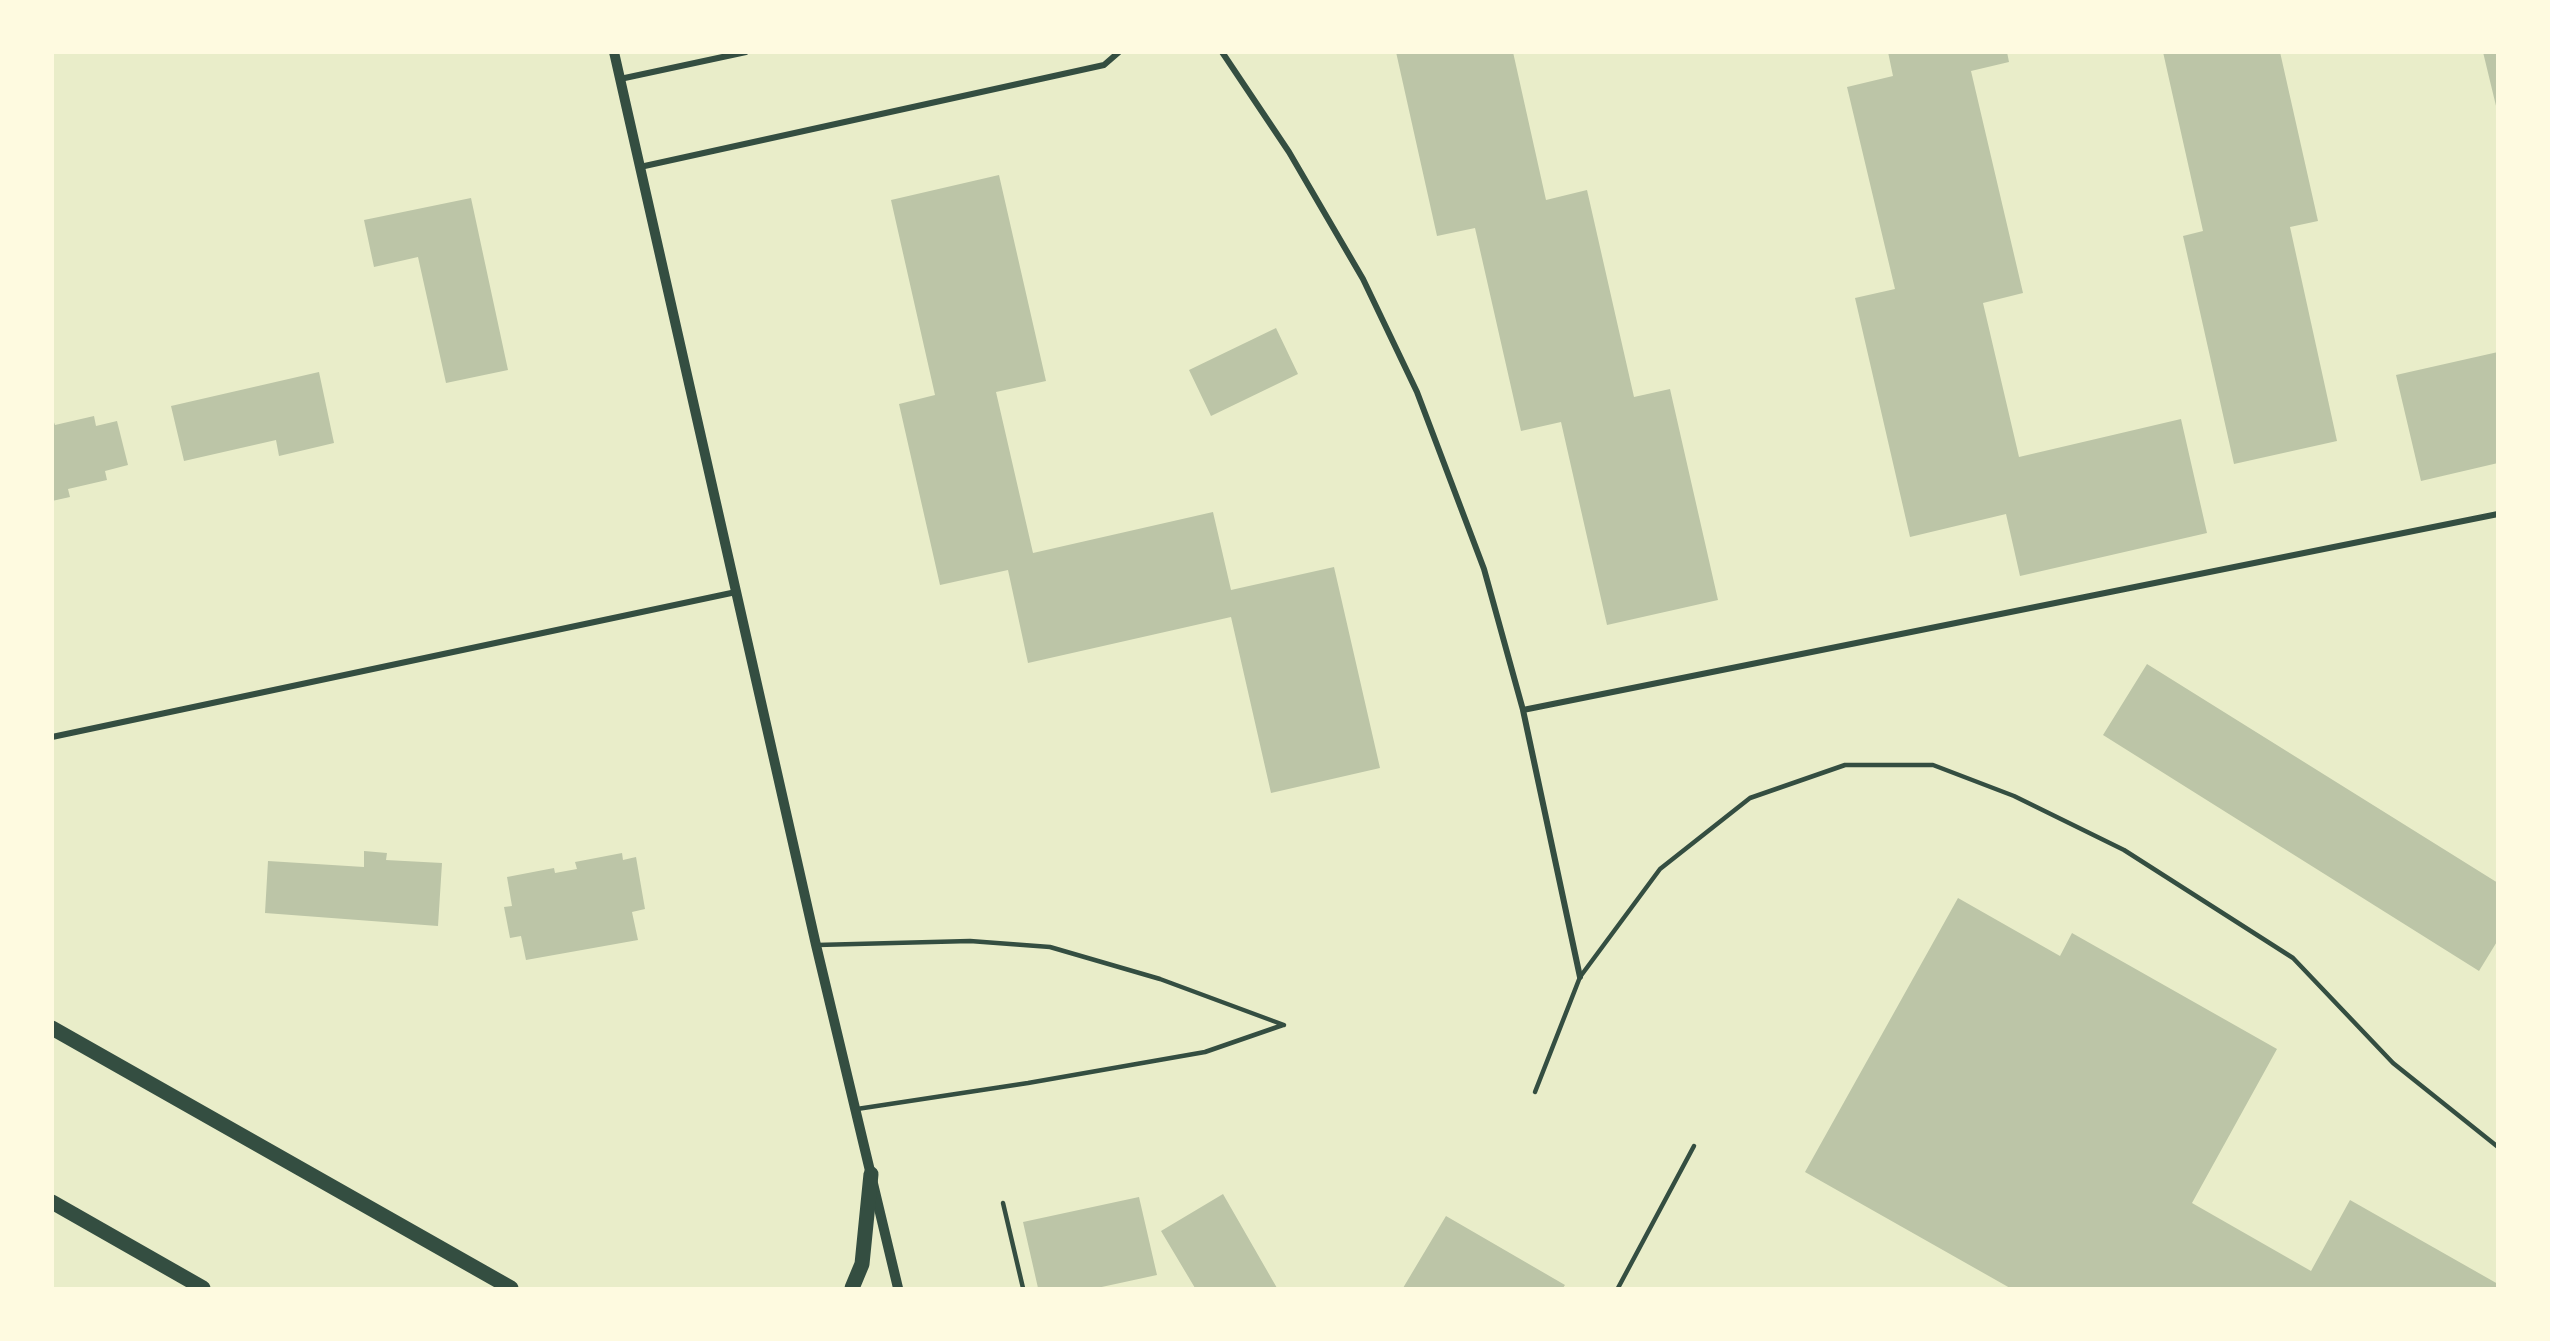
<!DOCTYPE html>
<style>
body{margin:0}
#map{position:relative;width:2550px;height:1341px;overflow:hidden;background:#e9edc9;font-family:"Times New Roman",serif}
canvas{display:block}
.frame{position:absolute;inset:0;border:54px solid #fefae0;pointer-events:none}
</style>
<div id="map">
<canvas width="2550" height="1341"></canvas>
<div class="frame"></div>
</div>
<script>
const context = document.querySelector('canvas').getContext('2d');
context.lineJoin = 'round';
function paint(path, color) { context.fillStyle = color; context.fill(path, 'evenodd'); }
function strokePath(path, color, width, dash) { context.strokeStyle = color; context.lineWidth = width; context.lineCap = dash ? 'butt' : 'round'; context.setLineDash(dash || []); context.stroke(path); }
paint(new Path2D(`
 M 1396,52 L 1513,52 L 1546,200 L 1587,190 L 1634,397 L 1670,389 L 1718,600 L 1607,625 L 1561,422 L 1521,431 L 1475,228 L 1437,236 Z
 M 1888,52 L 2007,52 L 2009,62 L 1971,71 L 2023,293 L 1983,303 L 2019,457 L 2181,419 L 2207,533 L 2020,576 L 2006,514 L 1910,537 L 1855,298 L 1895,289 L 1847,87 L 1893,76 Z
 M 2163,52 L 2280,52 L 2318,221 L 2290,227 L 2337,441 L 2234,464 L 2183,236 L 2203,231 Z
 M 2483,52 L 2498,52 L 2498,110 L 2497,110 Z
 M 999,175 L 1046,381 L 996,392 L 1033,553 L 1213,512 L 1231,590 L 1334,567 L 1380,768 L 1271,793 L 1231,617 L 1028,663 L 1008,570 L 940,585 L 899,404 L 935,395 L 891,200 Z
 M 471,198 L 508,370 L 446,383 L 418,257 L 374,267 L 364,220 Z
 M 1276,328 L 1298,374 L 1211,416 L 1189,370 Z
 M 2498,352 L 2498,463 L 2421,481 L 2396,375 Z
 M 319,372 L 334,443 L 279,456 L 276,440 L 184,461 L 171,406 Z
 M 94,416 L 96,426 L 117,421 L 128,465 L 105,471 L 107,480 L 68,489 L 70,497 L 52,501 L 52,417 L 55,425 Z
 M 2147,664 L 2498,883 L 2498,940 L 2479,971 L 2103,735 Z
 M 364,851 L 387,853 L 386,860 L 442,863 L 438,926 L 265,913 L 268,861 L 364,867 Z
 M 622,853 L 623,860 L 636,857 L 645,909 L 632,912 L 638,940 L 526,960 L 521,936 L 510,938 L 504,907 L 512,906 L 507,877 L 554,868 L 555,873 L 577,869 L 575,862 Z
 M 1958,898 L 2060,956 L 2072,933 L 2277,1049 L 2192,1203 L 2311,1271 L 2350,1200 L 2498,1284 L 2498,1288 L 2010,1288 L 1805,1172 Z
 M 1223,1194 L 1277,1288 L 1195,1288 L 1161,1231 Z
 M 1139,1197 L 1157,1275 L 1097,1288 L 1038,1288 L 1023,1222 Z
 M 1446,1216 L 1565,1285 L 1563,1288 L 1403,1288 Z`), '#bcc5a7');
strokePath(new Path2D(`
 M 817,945 L 970,941 L 1050,947 L 1160,979 L 1284,1025
 M 1535,1092 L 1580,977 L 1660,869 L 1750,798 L 1845,765 L 1933,765 L 2014,796 L 2124,850 L 2293,958 L 2393,1063 L 2498,1147
 M 857,1109 L 1028,1083 L 1205,1052 L 1283,1025
 M 1003,1203 L 1023,1288
 M 1618,1288 L 1694,1146`), '#344e41', 4.5);
strokePath(new Path2D(`
 M 1222,52 L 1289,152 L 1363,279 L 1417,392 L 1484,569 L 1523,710 L 1580,977
 M 620,79 L 746,52
 M 640,167 L 1104,65 L 1119,52
 M 1523,710 L 2498,514
 M 52,737 L 736,592`), '#344e41', 6);
strokePath(new Path2D(`
 M 614,52 L 816,945 L 898,1288`), '#344e41', 10);
strokePath(new Path2D(`
 M 52,1028 L 511,1288
 M 52,1202 L 203,1288
 M 852,1288 L 862,1264 L 871,1174`), '#344e41', 15);
</script>
